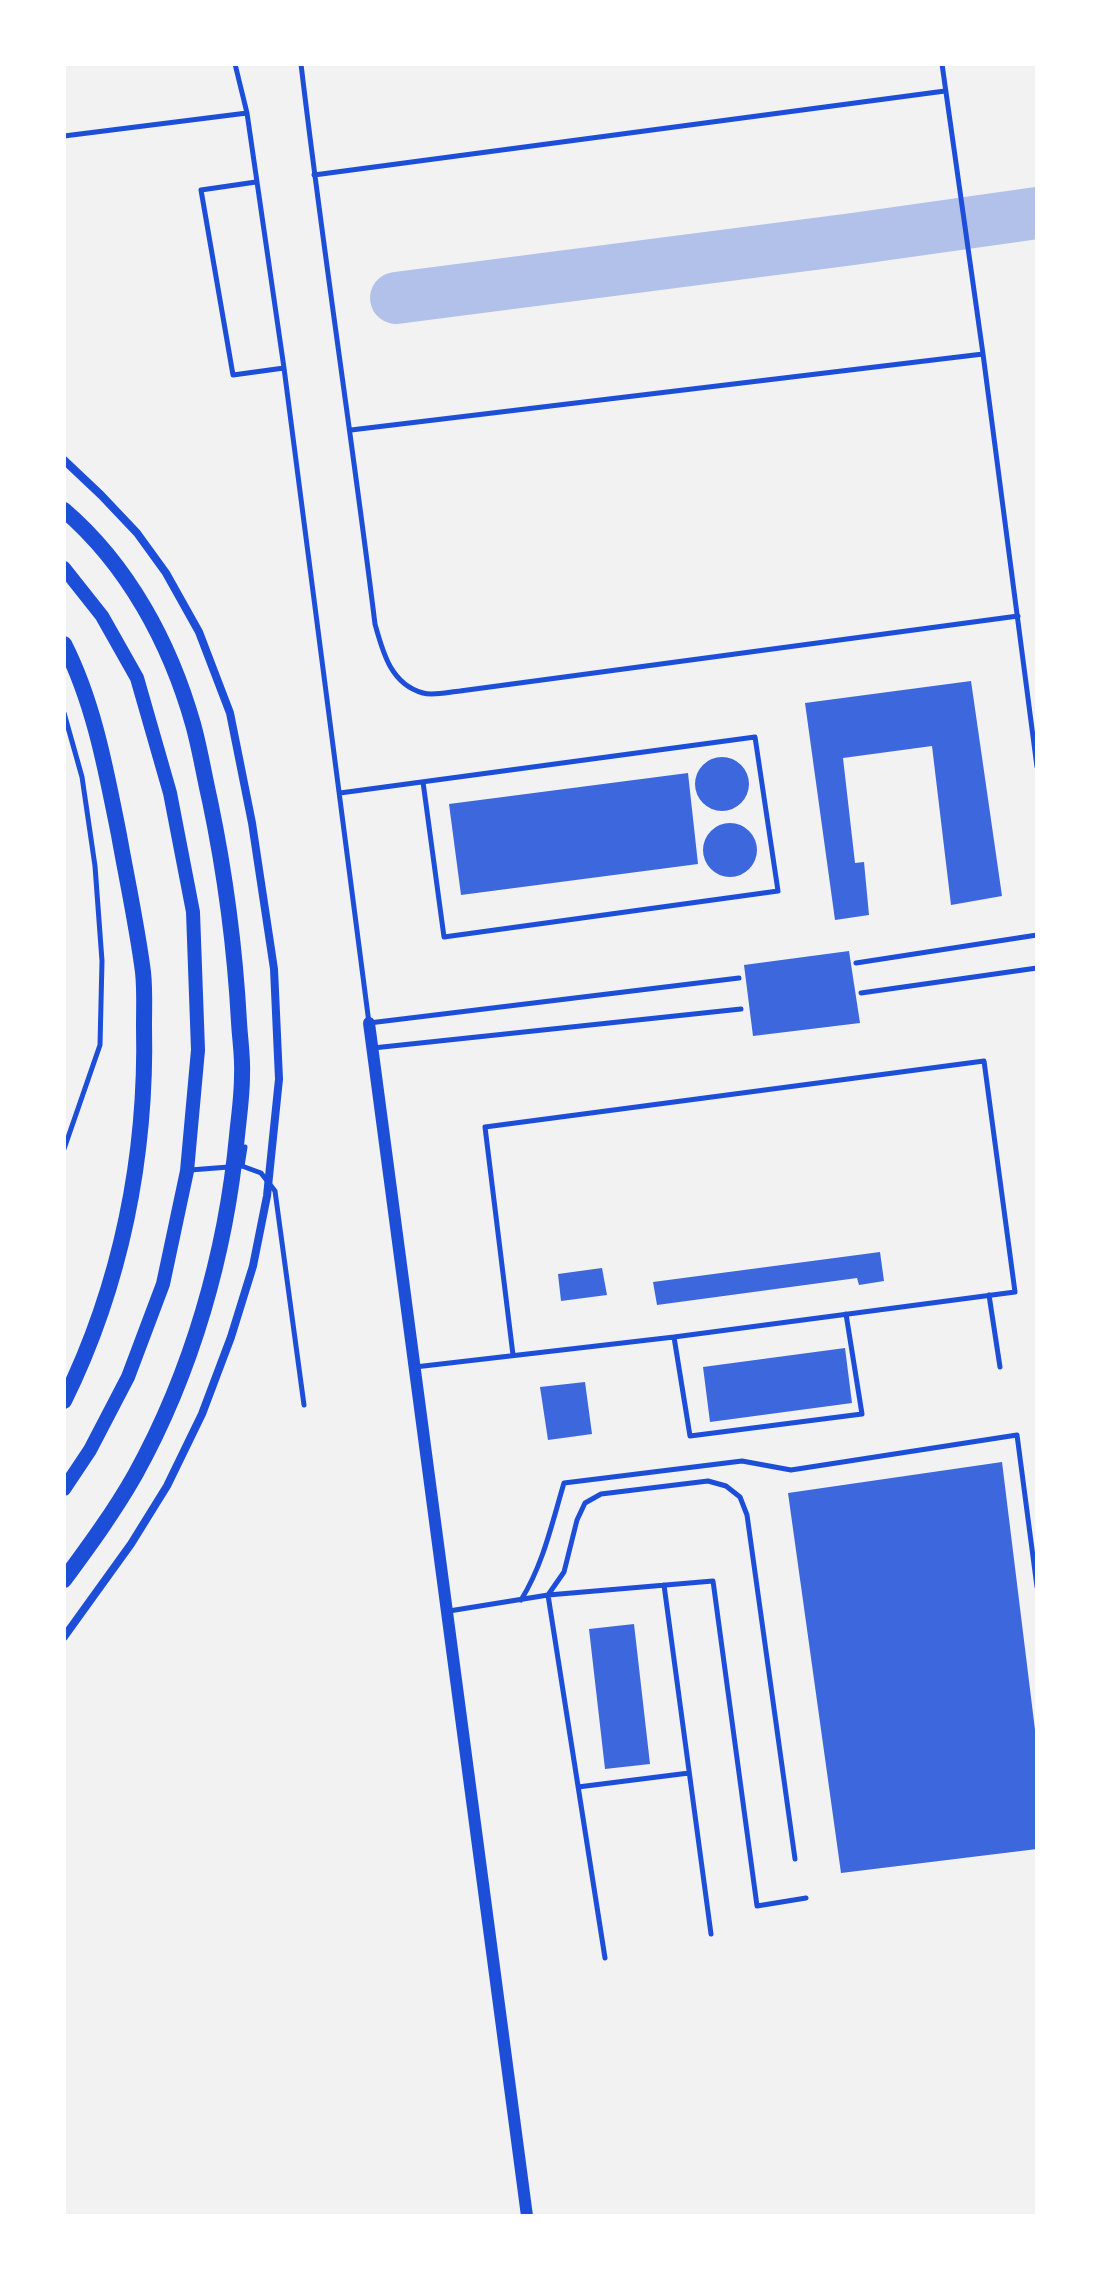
<!DOCTYPE html>
<style>
body{margin:0}
#map{position:relative;width:1101px;height:2280px;overflow:hidden;background:#f2f2f2;font-family:"IBM Plex Sans",sans-serif}
canvas{display:block}
.frame{position:absolute;inset:0;border:66px solid #fff;pointer-events:none}
</style>
<div id="map">
<canvas width="1101" height="2280"></canvas>
<div class="frame"></div>
</div>
<script>
const context = document.querySelector('canvas').getContext('2d');
context.lineJoin = 'round';
function strokePath(path, color, width, dash) { context.strokeStyle = color; context.lineWidth = width; context.lineCap = dash ? 'butt' : 'round'; context.setLineDash(dash || []); context.stroke(path); }
function paint(path, color) { context.fillStyle = color; context.fill(path, 'evenodd'); }
strokePath(new Path2D(`
 M 396,298 L 853,239 L 1037,213`), '#b2c1ea', 52);
paint(new Path2D(`
 M 971,681 L 1002,896 L 951,905 L 932,746 L 843,758 L 855,863 L 864,862 L 869,915 L 835,920 L 805,703 Z
 M695 784a27 27 0 1 1 54 0a27 27 0 1 1-54 0Z
 M 688,773 L 698,864 L 461,895 L 449,804 Z
 M703 850a27 27 0 1 1 54 0a27 27 0 1 1-54 0Z
 M 849,951 L 860,1023 L 753,1036 L 744,965 Z
 M 880,1252 L 884,1281 L 859,1285 L 857,1278 L 657,1305 L 653,1282 Z
 M 602,1268 L 607,1295 L 561,1301 L 558,1274 Z
 M 845,1348 L 852,1403 L 710,1422 L 703,1367 Z
 M 585,1382 L 592,1434 L 548,1440 L 540,1387 Z
 M 1002,1462 L 1037,1746 L 1037,1849 L 841,1873 L 788,1493 Z
 M 634,1624 L 650,1764 L 605,1769 L 589,1629 Z`), '#3d67dc');
strokePath(new Path2D(`
 M 235,64 L 247,113 L 284,368 L 369,1023 L 739,978
 M 301,64 C 323,251 352,437 375,624 C 383,653 391,684 423,693 C 433,696 449,692 460,691 L 1018,616
 M 942,64 L 983,354 L 1037,767
 M 64,136 L 247,113
 M 314,175 L 945,91
 M 256,182 L 201,190 L 233,375 L 284,368
 M 351,430 L 983,354
 M 64,713 L 82,777 L 95,866 L 102,961 L 100,1045 L 64,1149
 M 340,793 L 755,737 L 778,891 L 444,937 L 423,782
 M 856,963 L 1037,935
 M 861,993 L 1037,968
 M 373,1048 L 741,1009
 M 242,1166 L 245,1147
 M 190,1170 L 242,1166 L 261,1173 L 275,1191 L 304,1405
 M 989,1295 L 1000,1367
 M 674,1337 L 690,1436 L 862,1414 L 846,1314
 M 415,1367 L 674,1337 L 1015,1292 L 984,1061 L 485,1127 L 513,1355
 M 664,1585 L 711,1934
 M 521,1600 C 543,1565 552,1523 564,1483 L 742,1461 L 791,1470 L 1017,1435 L 1037,1587
 M 449,1611 L 548,1595 L 713,1581 L 757,1906 L 806,1898
 M 578,1787 L 689,1773
 M 605,1958 L 548,1595 L 564,1572 L 577,1520 L 585,1503 L 601,1494 L 708,1481 L 726,1486 L 740,1497 L 747,1515 L 795,1859`), '#1d4ed8', 5);
strokePath(new Path2D(`
 M 64,460 L 101,495 L 137,533 L 166,573 L 199,632 L 230,713 L 252,823 L 274,969 L 279,1079 L 267,1196 L 253,1266 L 231,1337 L 202,1414 L 167,1486 L 131,1544 L 64,1637`), '#1d4ed8', 8);
strokePath(new Path2D(`
 M 369,1023 L 527,2216`), '#1d4ed8', 12);
strokePath(new Path2D(`
 M 64,568 L 102,616 L 137,678 L 170,793 L 193,912 L 198,1050 L 187,1171 L 163,1284 L 128,1377 L 90,1450 L 64,1489`), '#1d4ed8', 14);
strokePath(new Path2D(`
 M 64,510 C 128,565 170,643 193,724 C 200,749 204,775 210,801 C 225,873 235,948 239,1022 C 240,1040 243,1058 242,1076 C 242,1096 239,1116 237,1136 C 226,1253 192,1372 135,1475 C 114,1512 89,1546 64,1580
 M 64,644 C 94,703 106,770 119,835 C 127,880 137,926 143,972 C 145,990 144,1008 144,1026 C 147,1156 121,1285 64,1401`), '#1d4ed8', 16);
</script>
